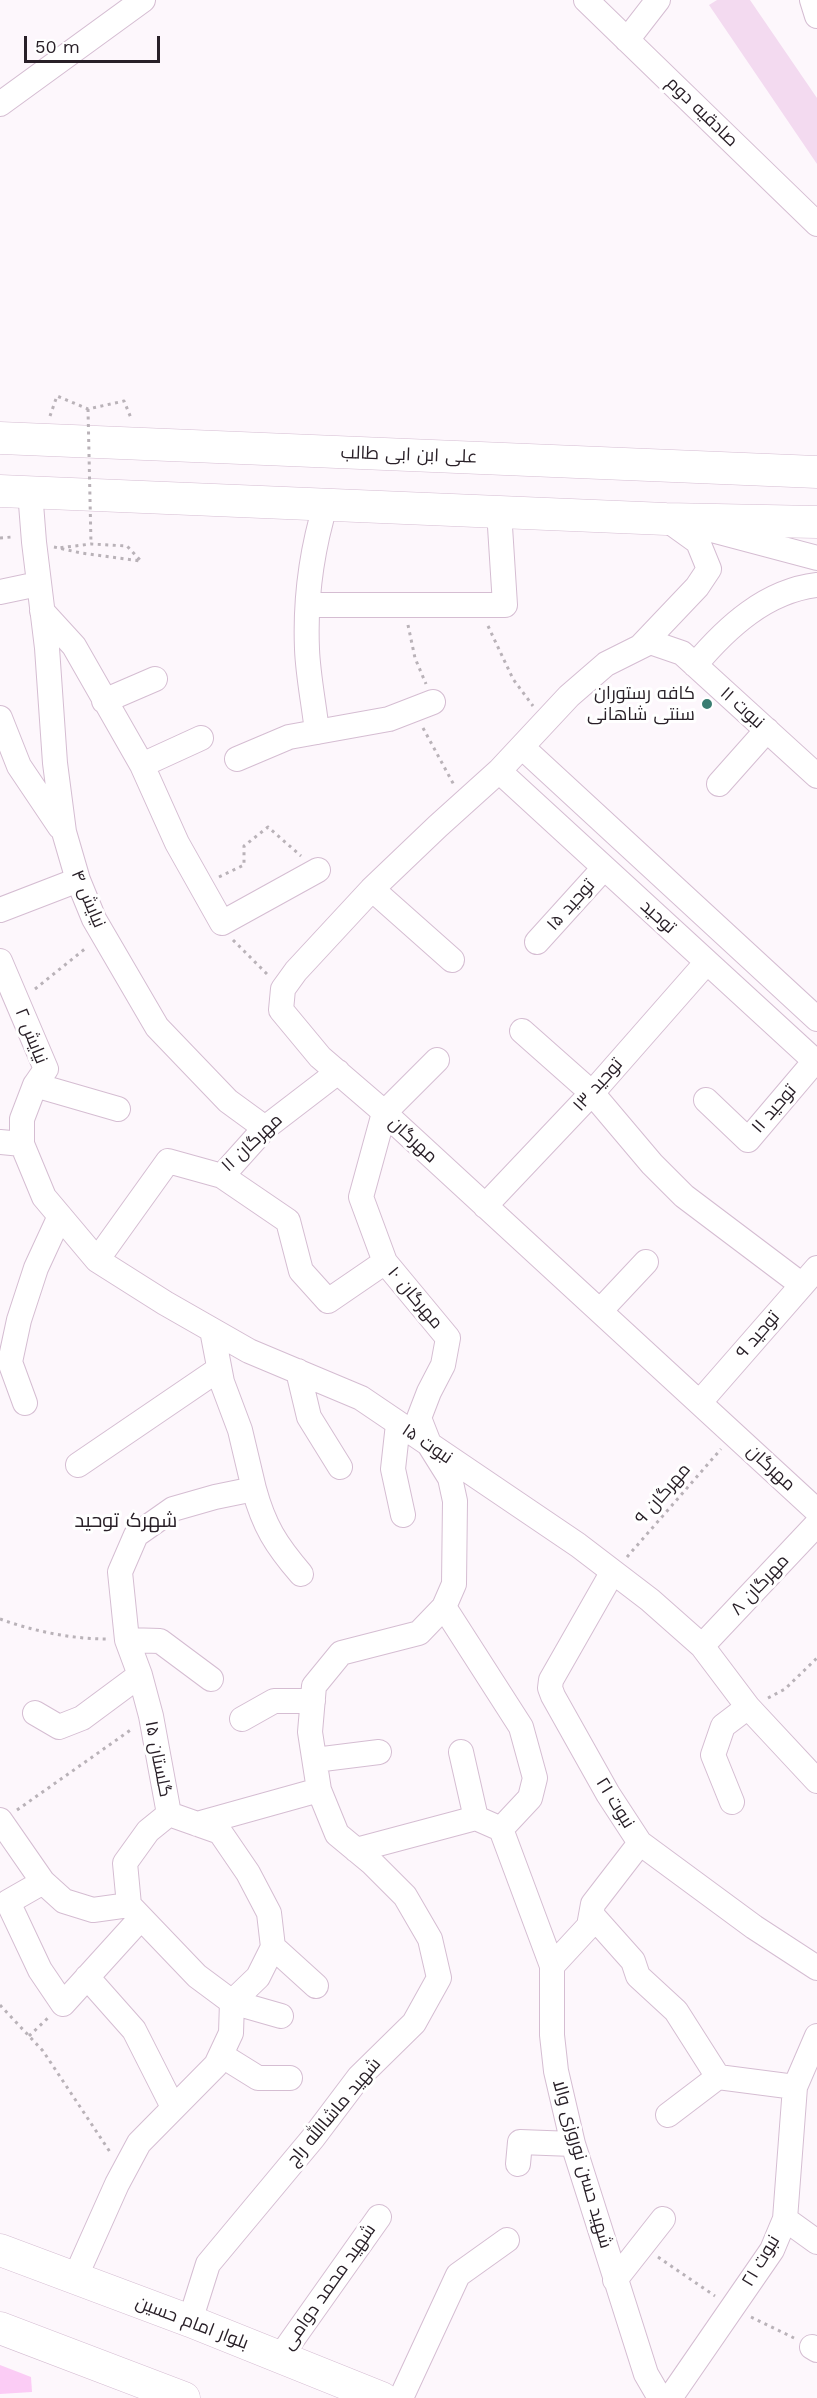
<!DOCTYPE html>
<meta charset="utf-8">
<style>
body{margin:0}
#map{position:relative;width:817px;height:2398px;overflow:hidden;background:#fdf7fc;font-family:"Work Sans",sans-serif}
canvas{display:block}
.scale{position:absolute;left:24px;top:36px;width:136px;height:27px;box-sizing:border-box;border:3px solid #292028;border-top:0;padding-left:8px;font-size:18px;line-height:21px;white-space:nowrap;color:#292028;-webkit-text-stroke:4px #fff;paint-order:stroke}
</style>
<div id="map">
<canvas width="817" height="2398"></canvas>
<div class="scale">50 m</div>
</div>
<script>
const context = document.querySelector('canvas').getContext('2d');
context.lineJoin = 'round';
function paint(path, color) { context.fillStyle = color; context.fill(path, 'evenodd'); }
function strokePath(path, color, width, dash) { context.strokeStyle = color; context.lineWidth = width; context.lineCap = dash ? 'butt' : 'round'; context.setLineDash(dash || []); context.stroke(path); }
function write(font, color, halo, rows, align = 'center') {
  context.font = font + ' "Work Sans",Cairo,sans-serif'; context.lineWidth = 6; context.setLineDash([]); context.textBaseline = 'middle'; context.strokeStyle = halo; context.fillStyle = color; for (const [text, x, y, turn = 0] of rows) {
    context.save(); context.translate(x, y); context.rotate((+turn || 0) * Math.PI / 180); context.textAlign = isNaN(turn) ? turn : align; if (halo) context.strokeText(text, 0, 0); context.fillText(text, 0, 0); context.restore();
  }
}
paint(new Path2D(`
 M 0,2365 L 31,2377 L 32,2392 L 0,2394 Z`), '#fbccf5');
paint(new Path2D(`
 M 717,0 L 750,0 L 817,98 L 817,164 L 709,5 Z`), '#f3daf0');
const minor = new Path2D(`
 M 586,0 L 817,224
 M 812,0 L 817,16
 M 627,40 L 658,0
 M 0,104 L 143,0
 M 30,491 L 34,542 L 47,648 L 55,763 L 64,832 L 78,880 L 94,919 L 157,1027 L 228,1101 L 265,1128
 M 704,528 L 817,558
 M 0,592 L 38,584
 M 308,605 L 505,605 L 499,511
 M 42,611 L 74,646 L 142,765 L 177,843 L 222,923 L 318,870
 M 640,647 L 697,587 L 709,569 L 698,542 L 666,519
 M 695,665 C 727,627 766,591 817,585
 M 104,701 L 155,679
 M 0,718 L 19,766 L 60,827
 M 317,732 C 314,704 308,676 307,649 C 305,600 312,549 326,503
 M 522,747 L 817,1019
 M 237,759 L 289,737 L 389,719 L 433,702
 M 142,765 L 201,738
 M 499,771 L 817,1063
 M 817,776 L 682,653 L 650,642 L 606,664 L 569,696 L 499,771 L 438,826 L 372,889 L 296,971 L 283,989 L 281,1010 L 320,1057 L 377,1106 L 817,1511
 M 719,784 L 767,730
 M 372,889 L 452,960
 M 0,910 L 78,880
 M 537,942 L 604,868
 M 0,961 L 46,1069 L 35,1085 L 22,1119 L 22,1144 L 44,1197 L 97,1260 L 165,1303 L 249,1351 L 361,1398 L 578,1545 L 650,1600 L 702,1646 L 748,1707 L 817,1781
 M 522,1031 L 592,1093 L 652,1164 L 684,1196 L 802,1285
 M 35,1085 L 118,1109
 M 706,1100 L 748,1140 L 815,1061
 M 0,1142 L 22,1144
 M 222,1176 L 288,1221 L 301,1271 L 328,1301 L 385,1262
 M 485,1206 L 592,1093 L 707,962
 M 97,1260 L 168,1161 L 222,1176 L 265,1128 L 338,1072
 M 600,1311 L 646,1262
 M 298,1371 L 309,1417 L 340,1467
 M 700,1402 L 817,1268
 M 25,1403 L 10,1362 L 19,1320 L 36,1268 L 60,1216
 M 398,1424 L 393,1469 L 403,1515
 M 78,1465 L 219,1369
 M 254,1489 C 264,1526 276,1545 301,1574
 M 612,1573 L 551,1680 L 550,1688 L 553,1696 L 608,1794 L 640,1843 L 754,1927 L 817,1968
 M 444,1607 L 521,1727 L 535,1778 L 530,1798 L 501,1829 L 552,1966 L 552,2035 L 556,2071 L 573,2144 L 646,2374 L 660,2398
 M 127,1640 L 160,1641 L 211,1679
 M 702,1646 L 817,1524
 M 35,1713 L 59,1727 L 82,1718 L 140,1675
 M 242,1719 L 274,1701 L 313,1701
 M 461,1752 L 476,1818
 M 315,1760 L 379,1752
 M 732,1802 L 713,1755 L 723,1726 L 748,1707
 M 169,1814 L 148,1831 L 125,1863 L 129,1905 L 197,1976 L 232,2002 L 281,2016
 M 0,1820 L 43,1882 L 64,1901 L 93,1910 L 129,1905
 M 197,1824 L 319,1790
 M 356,1850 L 476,1818 L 501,1829
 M 43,1882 L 8,1902 L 40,1970 L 63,2004 L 141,1918
 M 592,1915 L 633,1961 L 638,1976 L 676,2011 L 718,2077
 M 273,1947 L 316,1986
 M 552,1966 L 589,1926 L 593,1904 L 640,1843
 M 87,1977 L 134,2030 L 173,2107
 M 221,2055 L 258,2078 L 290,2078
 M 668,2115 L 718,2077 L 795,2087
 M 518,2164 L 520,2142 L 573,2144
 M 785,2219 L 817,2242
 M 75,2278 L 117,2184 L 139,2143 L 216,2065 L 231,2033 L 232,2002 L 258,1977 L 273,1947 L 269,1913 L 248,1873 L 220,1832 L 169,1814 L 151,1716 L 140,1675 L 127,1640 L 120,1572 L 136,1535 L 173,1509 L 215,1497 L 254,1489 L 240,1430 L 222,1382 L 212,1330
 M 615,2280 L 663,2219
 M 190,2321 L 208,2264 L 313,2138 L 359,2077 L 414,2023 L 439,1978 L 430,1939 L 405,1896 L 372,1863 L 337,1834 L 319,1790 L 310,1732 L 314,1686 L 341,1653 L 419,1633 L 444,1607 L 454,1584 L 455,1501 L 450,1478 L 430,1446 L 419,1418 L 429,1392 L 443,1365 L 448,1338 L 385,1262 L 361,1197 L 384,1113 L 437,1060
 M 812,2347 L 817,2350
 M 280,2357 L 379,2217
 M 401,2398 L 458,2275 L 507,2240
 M 670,2398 L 772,2250 L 785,2219 L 795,2087 L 817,2036`);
const major = new Path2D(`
 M 0,438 L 817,472
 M 0,491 L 666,519 L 817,522
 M 0,2250 L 190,2321 L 382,2398
 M 0,2328 L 184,2398`);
strokePath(minor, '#d5bdd2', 26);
strokePath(major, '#d5bdd2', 33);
strokePath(new Path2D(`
 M 50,416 L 57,396 L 88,409 L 124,401 L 131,418
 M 0,538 L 12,537
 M 54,547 L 81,553 L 141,561 L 127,546 L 91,544 L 58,548
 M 408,625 L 415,658 L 426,684
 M 488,626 L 513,679 L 533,706
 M 423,728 L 454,785
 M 219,877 L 244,865 L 244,846 L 268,827 L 301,856
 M 233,940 L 268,975
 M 35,989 L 86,948
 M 627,1557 L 721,1449
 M 0,1619 C 33,1631 71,1639 107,1639
 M 768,1698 L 785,1689 L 817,1658
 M 17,1810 L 132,1729
 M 0,2005 L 43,2051 L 110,2152
 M 29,2036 L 49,2017
 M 658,2257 L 715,2296
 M 751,2317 L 794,2338`), '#b9b2b8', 3, [3, 4.5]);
strokePath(minor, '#fff', 24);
strokePath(major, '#fff', 32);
strokePath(new Path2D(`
 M 88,409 L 91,544`), '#b9b2b8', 3, [3, 4.5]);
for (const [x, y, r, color] of [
 [707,704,6,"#397d71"]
]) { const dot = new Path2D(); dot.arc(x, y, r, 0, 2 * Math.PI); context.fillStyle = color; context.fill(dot); strokePath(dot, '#fff', 2); }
write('18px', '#292028', '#fff', [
 ["صادقیه دوم",702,112,44],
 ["علی ابن ابی طالب",409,455,2],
 ["نبوت ۱۱",742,708,42],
 ["نیایش ۴",88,899,67],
 ["توحید ۱۵",571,905,-48],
 ["توحید",658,917,42],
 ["نیایش ۲",31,1036,68],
 ["توحید ۱۳",598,1085,-48],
 ["توحید ۱۱",774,1109,-49],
 ["مهرگان",413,1140,43],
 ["مهرگان ۱۱",252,1143,-43],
 ["مهرگان ۱۰",415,1298,50],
 ["توحید ۹",758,1335,-49],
 ["نبوت ۱۵",427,1444,34],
 ["مهرگان",771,1468,43],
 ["مهرگان ۹",663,1494,-49],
 ["مهرگان ۸",760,1585,-47],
 ["گلستان ۱۵",158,1759,79],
 ["نبوت ۲۱",615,1803,58],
 ["شهید ماشاالله راج",334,2112,-50],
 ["شهید حسن نوروزی والا",582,2164,74],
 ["نبوت ۲۱",761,2261,-59],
 ["شهید محمد دوامی",329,2287,-55],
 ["بلوار امام حسین",192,2323,21]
]);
write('18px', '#292028', '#fff', [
 ["کافه رستوران",695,694],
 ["سنتی شاهانی",695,715]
], 'right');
write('20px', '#292028', '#fff', [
 ["شهرک توحید",126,1521]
]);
</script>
